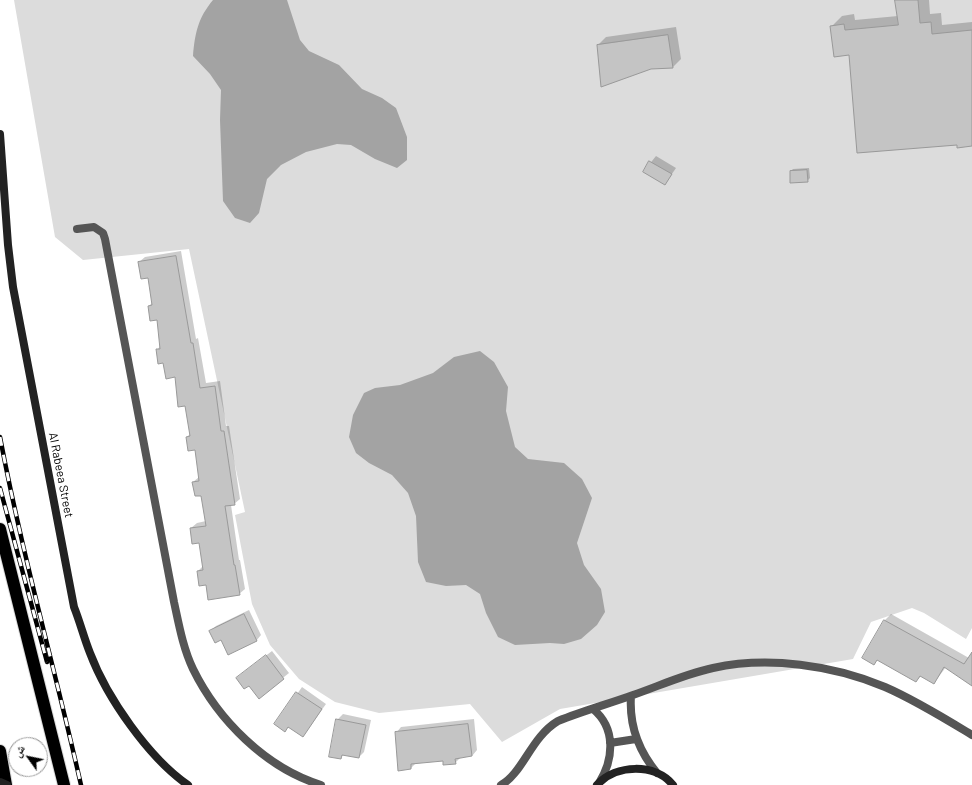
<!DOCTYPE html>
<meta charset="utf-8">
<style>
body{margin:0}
#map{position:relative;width:972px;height:785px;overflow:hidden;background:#fff;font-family:Barlow,"Noto Naskh Arabic",sans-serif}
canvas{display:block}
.north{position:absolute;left:8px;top:737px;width:40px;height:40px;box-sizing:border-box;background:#fff;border:1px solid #999;border-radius:50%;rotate:303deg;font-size:11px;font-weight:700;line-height:16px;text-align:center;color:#000}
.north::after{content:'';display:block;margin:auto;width:14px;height:18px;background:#000;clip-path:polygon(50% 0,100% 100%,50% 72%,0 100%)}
</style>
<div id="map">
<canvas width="972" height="785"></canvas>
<div class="north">ش</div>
</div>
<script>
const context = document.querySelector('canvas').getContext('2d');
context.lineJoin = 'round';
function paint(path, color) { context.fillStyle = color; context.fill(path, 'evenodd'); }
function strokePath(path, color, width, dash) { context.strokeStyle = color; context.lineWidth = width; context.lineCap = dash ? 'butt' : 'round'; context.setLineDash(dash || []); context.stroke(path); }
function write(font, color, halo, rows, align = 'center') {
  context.font = font + ' Barlow,sans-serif'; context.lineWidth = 4; context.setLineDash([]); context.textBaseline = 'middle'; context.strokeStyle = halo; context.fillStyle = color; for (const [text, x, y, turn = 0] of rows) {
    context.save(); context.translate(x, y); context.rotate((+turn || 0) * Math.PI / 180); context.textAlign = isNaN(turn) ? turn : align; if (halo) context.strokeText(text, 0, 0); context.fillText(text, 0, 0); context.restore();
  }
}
paint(new Path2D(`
 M 14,0 L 972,0 L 972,628 L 966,639 L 924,613 L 912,608 L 871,622 L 853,659 L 560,709 L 502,742 L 470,704 L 379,713 L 335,702 L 299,679 L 270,645 L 252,604 L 235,515 L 245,512 L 189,249 L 83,260 L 55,237 Z`), '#dcdcdc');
paint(new Path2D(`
 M 213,0 L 287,0 L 300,40 L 309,51 L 339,65 L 362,89 L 382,98 L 396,108 L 407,137 L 407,160 L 397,168 L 375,159 L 351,145 L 337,144 L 306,152 L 281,165 L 267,179 L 259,213 L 250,223 L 235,218 L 223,201 L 220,120 L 221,90 L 210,74 L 193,56 C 195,33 198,18 213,0 Z
 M 480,351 L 494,362 L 508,387 L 506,411 L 515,447 L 528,459 L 564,463 L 582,479 L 592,498 L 577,543 L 584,565 L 601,589 L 605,612 L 597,625 L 581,639 L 564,644 L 550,643 L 515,645 L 498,637 L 486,613 L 480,594 L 466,585 L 446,586 L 426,582 L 418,562 L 416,516 L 408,493 L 392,475 L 369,463 L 356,453 L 349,437 L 353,415 L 364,393 L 375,388 L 400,385 L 433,373 L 454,357 Z`), '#a3a3a3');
paint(new Path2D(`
 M 896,0 L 929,0 L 930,14 L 941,13 L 942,25 L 972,22 L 972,145 L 850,54 L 832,26 L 842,16 L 854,14 L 855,20 L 898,16 Z
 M 676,27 L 681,59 L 673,67 L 598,45 L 606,37 Z
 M 656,156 L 676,168 L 665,184 L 644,171 Z
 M 809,168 L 810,178 L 807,181 L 791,171 L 793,169 Z
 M 181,251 L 196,339 L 198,338 L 206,383 L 220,381 L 226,426 L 229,426 L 240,499 L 234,504 L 231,505 L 239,560 L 240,560 L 245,589 L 239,594 L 207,584 L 198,571 L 204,565 L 200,542 L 191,528 L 197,523 L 206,521 L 202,494 L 193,482 L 199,477 L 196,449 L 187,437 L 190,434 L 186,405 L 176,376 L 157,350 L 161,345 L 157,319 L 149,306 L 152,303 L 149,276 L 139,262 L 145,257 Z
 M 249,610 L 261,635 L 256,641 L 221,639 L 210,631 L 216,626 Z
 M 891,614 L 969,658 L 972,654 L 972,684 L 946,667 L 934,683 L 921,676 L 916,681 L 878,659 L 874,664 L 885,620 Z
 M 272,651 L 289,673 L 259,697 L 243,673 Z
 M 302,687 L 326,704 L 303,736 L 289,727 L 285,730 L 276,724 Z
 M 343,714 L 371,720 L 364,752 L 359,757 L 344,754 L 340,758 L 337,720 Z
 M 474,719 L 477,750 L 472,756 L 461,757 L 455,763 L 443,760 L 416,763 L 411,768 L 396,733 L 401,727 Z`), '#0003');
const building = new Path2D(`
 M 895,0 L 918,0 L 920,23 L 931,22 L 932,34 L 972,30 L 972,146 L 957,148 L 957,145 L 857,153 L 849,55 L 834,57 L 830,26 L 844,24 L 845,30 L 898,25 Z
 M 668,35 L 673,68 L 651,69 L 601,87 L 597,45 Z
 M 649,161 L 672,174 L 665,185 L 643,172 Z
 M 807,170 L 808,182 L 790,183 L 790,171 Z
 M 176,256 L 191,343 L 193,343 L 200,388 L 215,386 L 221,431 L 224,431 L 235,505 L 225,506 L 234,565 L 235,565 L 240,595 L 208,600 L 206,585 L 199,586 L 197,571 L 203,570 L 199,543 L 192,544 L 190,528 L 206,526 L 201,496 L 195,496 L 192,482 L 199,481 L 195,450 L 188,451 L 186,437 L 190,436 L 185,406 L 178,407 L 175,377 L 166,379 L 163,363 L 158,364 L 156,349 L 160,349 L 157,320 L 150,321 L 148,306 L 152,305 L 148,278 L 141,279 L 138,262 Z
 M 244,614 L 257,641 L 228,655 L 221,640 L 215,643 L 209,631 Z
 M 884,620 L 964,664 L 972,652 L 972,686 L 944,667 L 934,684 L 920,676 L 916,682 L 877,660 L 874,665 L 862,658 Z
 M 266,655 L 284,679 L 259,699 L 249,686 L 244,689 L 236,678 Z
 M 296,692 L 322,709 L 303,737 L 288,727 L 285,732 L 274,724 Z
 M 336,719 L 366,725 L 359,758 L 342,755 L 341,759 L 329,757 Z
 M 468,724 L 472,756 L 455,759 L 456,764 L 443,765 L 443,761 L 411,764 L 411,769 L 398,771 L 395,732 Z`);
paint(building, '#c4c4c4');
strokePath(building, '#999', 1);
const highway = new Path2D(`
 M 0,529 L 64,785
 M 0,751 L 6,785`);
strokePath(highway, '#dbdbdb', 14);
strokePath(new Path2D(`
 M 77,229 L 94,227 L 103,233 L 105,239 L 174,602 C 179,625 183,648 193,669 C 218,720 266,768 321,785
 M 631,696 C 629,725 638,750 657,773
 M 593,709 C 616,728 614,759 599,783
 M 610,743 L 636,739
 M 501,785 C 523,773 531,737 558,721 C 583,711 608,704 633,695 C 659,686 685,674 713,668 C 768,656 833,665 885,687 C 915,700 944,718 972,735`), '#555', 8);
strokePath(new Path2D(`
 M 0,134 L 8,245 L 13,287 L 74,607 C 80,622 84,638 90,653 C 107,698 149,758 188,785
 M 597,785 C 616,764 655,763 673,785`), '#222', 8);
strokePath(highway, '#000', 12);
const rail = new Path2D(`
 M 0,437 C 22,554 55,669 81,785
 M 0,488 L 47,662`);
strokePath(rail, '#000', 4.5);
strokePath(rail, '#fff', 3, [9]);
strokePath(new Path2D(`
 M 0,782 L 7,785`), '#222', 8);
write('12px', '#000', '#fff', [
 ["Al Rabeea Street",61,475,79]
]);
</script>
